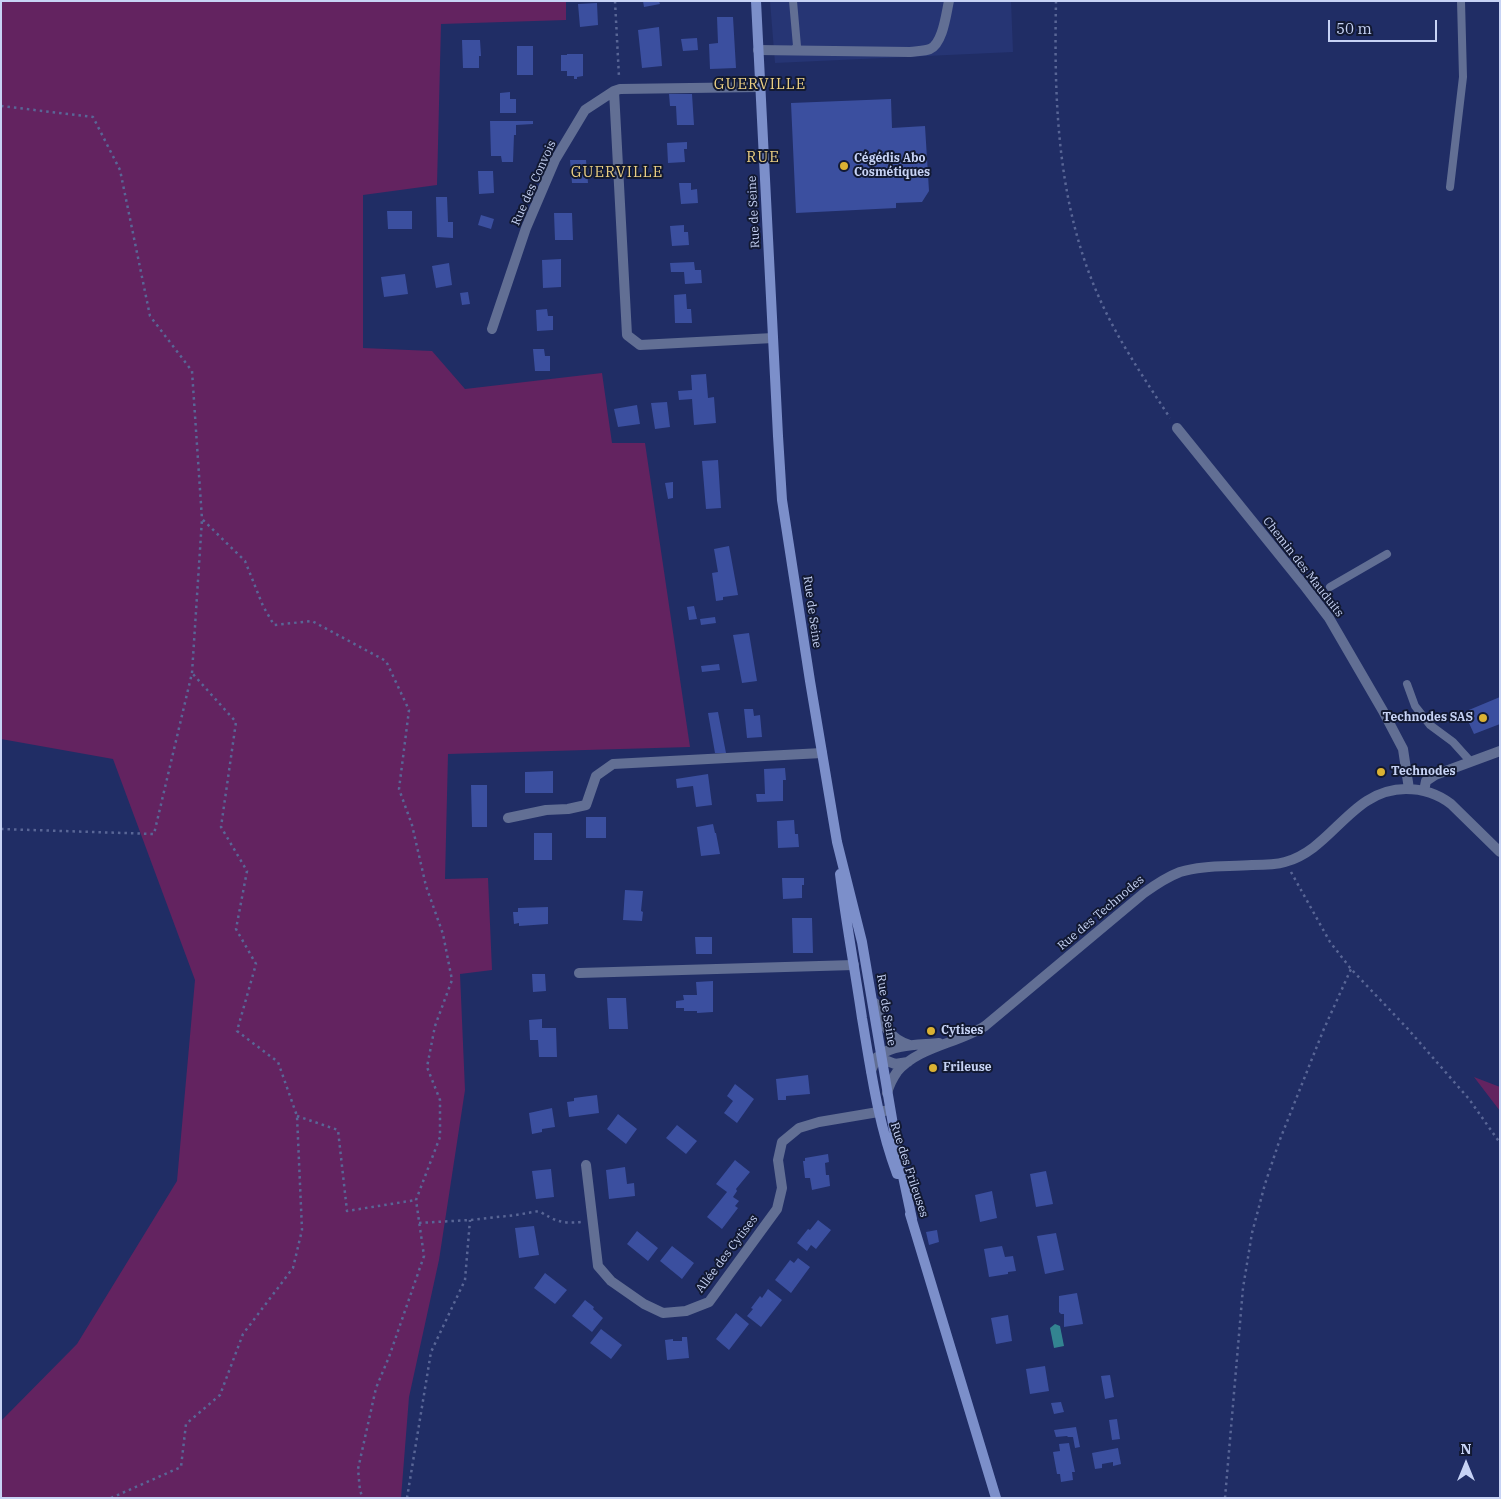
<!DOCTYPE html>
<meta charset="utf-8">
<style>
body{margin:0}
#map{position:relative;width:1501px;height:1499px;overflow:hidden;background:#202d65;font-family:"IBM Plex Serif",serif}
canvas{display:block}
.frame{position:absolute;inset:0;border:2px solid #c7d3f5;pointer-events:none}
.north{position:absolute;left:1441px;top:1439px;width:50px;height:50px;-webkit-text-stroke:4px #121932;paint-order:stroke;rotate:0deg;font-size:14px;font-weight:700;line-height:20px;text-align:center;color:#c7d3f5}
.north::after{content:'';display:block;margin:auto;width:18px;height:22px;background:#c7d3f5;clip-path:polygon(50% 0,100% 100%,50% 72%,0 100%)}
.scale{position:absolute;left:1328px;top:20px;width:109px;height:22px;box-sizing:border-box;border:2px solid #c7d3f5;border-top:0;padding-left:6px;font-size:15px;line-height:18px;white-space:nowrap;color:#c7d3f5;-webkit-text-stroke:4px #121932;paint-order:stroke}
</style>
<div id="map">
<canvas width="1501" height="1499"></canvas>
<div class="frame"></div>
<div class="north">N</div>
<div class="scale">50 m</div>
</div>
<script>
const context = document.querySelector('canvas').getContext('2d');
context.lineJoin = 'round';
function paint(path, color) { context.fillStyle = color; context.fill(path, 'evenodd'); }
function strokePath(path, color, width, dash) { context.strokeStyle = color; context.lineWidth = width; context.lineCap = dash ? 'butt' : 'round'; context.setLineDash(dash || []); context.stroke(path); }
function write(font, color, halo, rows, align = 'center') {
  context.font = font + ' "IBM Plex Serif",serif'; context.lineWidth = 4; context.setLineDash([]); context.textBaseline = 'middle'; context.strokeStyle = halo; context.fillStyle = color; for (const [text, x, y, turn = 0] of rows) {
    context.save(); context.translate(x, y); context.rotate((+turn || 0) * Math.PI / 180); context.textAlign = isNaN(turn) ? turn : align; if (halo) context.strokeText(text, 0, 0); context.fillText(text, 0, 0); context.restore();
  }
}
paint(new Path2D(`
 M 770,1 L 1011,1 L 1013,52 L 775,63 Z`), '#263574');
paint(new Path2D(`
 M 1,1 L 566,1 L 566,20 L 441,24 L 437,185 L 363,195 L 363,348 L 432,351 L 465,389 L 602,373 L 612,443 L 645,443 L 690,747 L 448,754 L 445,879 L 488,878 L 492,970 L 460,974 L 465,1090 L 439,1260 L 409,1397 L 401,1498 L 1,1498 L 1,1421 L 77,1344 L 177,1181 L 195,980 L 113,759 L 1,739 Z
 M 1474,1077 L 1500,1087 L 1500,1111 Z`), '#632360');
paint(new Path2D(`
 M 1055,1324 L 1060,1326 L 1064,1346 L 1054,1348 L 1050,1328 Z`), '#338491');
paint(new Path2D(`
 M 643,1 L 659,1 L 660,4 L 644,7 Z
 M 597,3 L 598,25 L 580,27 L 578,4 Z
 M 717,17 L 733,17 L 736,68 L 710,69 L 709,44 L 718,43 Z
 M 659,27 L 662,66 L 642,68 L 638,30 Z
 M 697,38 L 698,50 L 683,51 L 681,39 Z
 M 462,40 L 480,40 L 481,56 L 479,56 L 479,68 L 463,68 Z
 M 517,46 L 533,46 L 533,75 L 517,75 Z
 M 567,54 L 583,54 L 583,76 L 577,77 L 577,79 L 574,79 L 574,76 L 567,76 L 567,71 L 561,71 L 561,55 L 567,55 Z
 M 510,92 L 510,99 L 516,99 L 516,113 L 500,113 L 500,93 Z
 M 669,94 L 692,94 L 694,125 L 677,125 L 676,106 L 670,106 Z
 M 891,99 L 892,128 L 925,126 L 929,191 L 922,202 L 896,203 L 896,208 L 796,213 L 791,103 Z
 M 490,121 L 533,121 L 533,124 L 516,125 L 516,135 L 514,135 L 513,162 L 502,162 L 501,156 L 491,156 Z
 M 687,142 L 687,149 L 684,149 L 685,162 L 668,163 L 667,143 Z
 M 570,160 L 586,160 L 588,183 L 572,183 Z
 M 478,171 L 493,171 L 494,193 L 479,194 Z
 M 679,183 L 691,183 L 691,190 L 697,189 L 698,203 L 681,204 Z
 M 436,197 L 447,197 L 448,222 L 453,222 L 453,238 L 437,237 Z
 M 387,211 L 412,211 L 412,229 L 388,229 Z
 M 554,213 L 572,213 L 573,240 L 555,240 Z
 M 481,215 L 494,219 L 491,229 L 478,225 Z
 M 684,225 L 684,232 L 688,232 L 689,245 L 672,246 L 670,226 Z
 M 561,259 L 561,287 L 543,288 L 542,260 Z
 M 694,262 L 695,270 L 701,270 L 702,283 L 685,284 L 684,272 L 671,272 L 670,263 Z
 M 449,263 L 452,285 L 436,288 L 432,266 Z
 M 405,274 L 408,294 L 384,297 L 381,277 Z
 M 468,292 L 470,304 L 462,305 L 460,293 Z
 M 686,294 L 687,309 L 691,309 L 692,323 L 675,323 L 674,295 Z
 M 547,309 L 548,316 L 553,316 L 553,330 L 537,331 L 536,310 Z
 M 533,349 L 544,349 L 545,356 L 550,356 L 550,371 L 535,371 Z
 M 706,374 L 708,398 L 714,397 L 716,423 L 694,425 L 692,399 L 679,400 L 678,391 L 692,390 L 691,375 Z
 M 667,402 L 670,427 L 655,429 L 651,403 Z
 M 637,405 L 640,424 L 618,427 L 614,409 Z
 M 718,460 L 721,508 L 706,509 L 702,461 Z
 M 673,482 L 673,498 L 668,499 L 665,483 Z
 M 729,546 L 738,595 L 723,597 L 723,600 L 716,601 L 712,573 L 718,572 L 714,549 Z
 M 694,606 L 697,619 L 689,620 L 687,607 Z
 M 715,617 L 716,623 L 701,625 L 700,619 Z
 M 749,633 L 757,681 L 742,683 L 733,635 Z
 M 719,664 L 720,670 L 702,672 L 701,666 Z
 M 1500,697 L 1500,724 L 1474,734 L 1464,712 Z
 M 744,709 L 753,709 L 754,716 L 760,715 L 762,737 L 747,738 Z
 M 718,712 L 726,753 L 715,753 L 708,713 Z
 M 785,768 L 786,780 L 783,780 L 783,801 L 757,802 L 756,794 L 765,794 L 764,769 Z
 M 553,771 L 553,793 L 525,793 L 525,772 Z
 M 708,774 L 712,805 L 696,807 L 693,786 L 677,788 L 676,779 Z
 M 471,785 L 487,785 L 487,827 L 472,827 Z
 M 586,817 L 606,817 L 606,838 L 586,838 Z
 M 794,820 L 795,834 L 798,834 L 799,847 L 778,848 L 777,821 Z
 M 713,824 L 715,833 L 716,833 L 720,854 L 701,856 L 697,827 Z
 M 534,833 L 552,833 L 552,860 L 534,860 Z
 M 782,878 L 804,878 L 804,885 L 802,885 L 802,898 L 783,899 Z
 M 625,890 L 643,891 L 641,911 L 643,912 L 642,921 L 623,920 Z
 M 548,907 L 548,924 L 519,926 L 519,923 L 514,924 L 513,912 L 518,912 L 518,908 Z
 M 792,918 L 812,918 L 813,953 L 793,953 Z
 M 695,937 L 712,937 L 712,954 L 696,954 Z
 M 532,974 L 545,974 L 546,991 L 533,992 Z
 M 713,981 L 713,1012 L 697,1013 L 697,1011 L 684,1011 L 684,1008 L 676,1008 L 676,1001 L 684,1000 L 683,995 L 697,995 L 696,982 Z
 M 607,998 L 626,998 L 628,1029 L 609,1029 Z
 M 542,1019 L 542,1028 L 556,1028 L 557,1057 L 539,1057 L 538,1040 L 530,1040 L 529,1020 Z
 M 937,1064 L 938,1069 L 929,1072 L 927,1066 Z
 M 808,1075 L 810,1094 L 786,1096 L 786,1100 L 778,1100 L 776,1079 Z
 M 735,1084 L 754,1099 L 737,1123 L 724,1113 L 733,1101 L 727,1096 Z
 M 597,1095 L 599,1113 L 569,1117 L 567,1102 L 574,1101 L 574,1098 Z
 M 552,1108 L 555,1127 L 542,1129 L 542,1132 L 532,1134 L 529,1113 Z
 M 618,1114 L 637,1129 L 626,1144 L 607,1129 Z
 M 677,1125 L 697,1141 L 686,1154 L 666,1138 Z
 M 828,1154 L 829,1162 L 825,1163 L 826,1175 L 829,1175 L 830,1186 L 812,1190 L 810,1178 L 805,1178 L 803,1161 L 805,1161 L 805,1158 Z
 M 735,1160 L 750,1172 L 736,1189 L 737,1191 L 733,1197 L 739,1201 L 735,1206 L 738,1208 L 722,1229 L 707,1217 L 727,1192 L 716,1184 Z
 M 625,1167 L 627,1184 L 634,1183 L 635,1196 L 609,1199 L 606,1170 Z
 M 551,1169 L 554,1197 L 536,1199 L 532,1171 Z
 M 1046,1171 L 1053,1204 L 1036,1207 L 1030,1174 Z
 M 992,1191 L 997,1218 L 980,1222 L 975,1195 Z
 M 818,1220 L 831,1230 L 816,1249 L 811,1245 L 807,1251 L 797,1243 L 808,1229 L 810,1230 Z
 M 534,1226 L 539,1255 L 519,1258 L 515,1228 Z
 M 937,1230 L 939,1242 L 929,1245 L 926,1232 Z
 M 637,1231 L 658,1248 L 648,1261 L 627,1244 Z
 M 1056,1233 L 1064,1270 L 1045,1274 L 1037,1236 Z
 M 672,1246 L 694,1263 L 682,1279 L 660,1261 Z
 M 1002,1246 L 1005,1257 L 1013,1256 L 1016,1271 L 1008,1272 L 1008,1274 L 989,1277 L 984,1249 Z
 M 798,1258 L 810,1267 L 791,1293 L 775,1280 L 790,1260 L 794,1263 Z
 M 545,1273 L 567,1290 L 555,1304 L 534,1288 Z
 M 768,1289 L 782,1300 L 761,1327 L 747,1316 L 753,1309 L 751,1308 L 760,1296 L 762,1298 Z
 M 1077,1293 L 1083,1324 L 1064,1327 L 1064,1314 L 1061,1314 L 1059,1312 L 1059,1296 Z
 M 585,1300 L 594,1307 L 593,1309 L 603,1318 L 592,1332 L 572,1316 Z
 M 736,1313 L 749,1324 L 729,1350 L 716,1339 Z
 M 1008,1315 L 1012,1341 L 996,1344 L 991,1318 Z
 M 601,1329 L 622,1345 L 611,1359 L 590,1343 Z
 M 682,1337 L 687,1337 L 689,1358 L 667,1360 L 665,1340 L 673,1339 L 673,1341 L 682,1341 Z
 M 1045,1366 L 1049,1391 L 1030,1394 L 1026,1369 Z
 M 1110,1375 L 1114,1397 L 1105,1399 L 1101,1376 Z
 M 1061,1402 L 1064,1412 L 1054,1414 L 1051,1403 Z
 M 1117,1419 L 1120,1439 L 1112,1440 L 1109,1420 Z
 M 1076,1427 L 1080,1447 L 1075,1448 L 1073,1437 L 1068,1437 L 1067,1436 L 1056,1437 L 1054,1430 Z
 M 1069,1443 L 1075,1472 L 1072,1472 L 1073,1480 L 1061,1482 L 1060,1474 L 1057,1474 L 1053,1452 L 1060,1451 L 1059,1444 Z
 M 1118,1448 L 1121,1464 L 1113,1466 L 1113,1462 L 1102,1464 L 1102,1468 L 1095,1469 L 1092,1453 Z`), '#3b4f9f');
strokePath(new Path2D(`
 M 615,1 L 619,77
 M 1056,1 C 1054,100 1057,202 1098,295 C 1117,339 1144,378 1170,418
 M 1,106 L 93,117 L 120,170 L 150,316 L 192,371 L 202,519 L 245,561 L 263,606 L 274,625 L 312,621 L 386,661 L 409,710 L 399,789 L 412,825 L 426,886 L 443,934 L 452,980 L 435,1026 L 427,1067 L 440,1100 L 440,1137 L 416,1200 L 424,1256 L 389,1357 L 376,1388 L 358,1469 L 360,1491 L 363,1498
 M 1,829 L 154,834 L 192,673 L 202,519
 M 1291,872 L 1330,942 L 1351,969 L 1407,1028 L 1469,1099 L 1500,1143
 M 297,1116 L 338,1130 L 347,1211 L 416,1200
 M 419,1223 L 470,1220 L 516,1215 L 539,1211 C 555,1221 562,1224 581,1222
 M 111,1498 L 181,1467 L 186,1424 L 220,1395 L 243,1334 L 293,1268 L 302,1230 L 297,1116 L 278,1062 L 237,1031 L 256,964 L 236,929 L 247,871 L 221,827 L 236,722 L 192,673
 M 407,1498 L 431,1352 L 465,1280 L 470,1220
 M 1225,1498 L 1243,1288 L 1252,1233 L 1265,1184 L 1279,1142 L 1323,1031 L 1351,969`), '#596696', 2.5, [2.5, 4]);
strokePath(new Path2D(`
 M 793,1 L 797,46 L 794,50
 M 1450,187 L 1463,77 L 1461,1
 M 1330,587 L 1387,554
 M 1407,684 L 1415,706 L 1430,725 L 1453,742 L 1471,762`), '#626f94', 8);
strokePath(new Path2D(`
 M 758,50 L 910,52 C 916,51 925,51 930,49 C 943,43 946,14 949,1
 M 614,91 L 627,335 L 640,345 L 773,338
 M 492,329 L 526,228 L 555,160 L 585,110 L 614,91 L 620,89 L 761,87
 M 1177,428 L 1303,584 L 1329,618 L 1383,711 L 1403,749 L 1409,789
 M 1424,791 L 1426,781 L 1435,775 L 1500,751
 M 508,818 L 546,810 L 568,809 L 586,805 L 596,776 L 613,764 L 822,753
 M 579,973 L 854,965
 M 875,1003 C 882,1022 888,1039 910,1045
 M 877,1057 L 895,1064 L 908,1062
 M 871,1071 C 873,1065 876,1059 881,1055 C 893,1044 923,1045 939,1043
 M 887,1093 C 889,1086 892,1079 897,1072 C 917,1047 959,1043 985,1026 L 1144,893 C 1155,885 1167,877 1180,872 C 1202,865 1228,867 1252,865 C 1263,865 1275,865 1285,862 C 1333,849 1351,789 1406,789 C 1423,789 1438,794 1451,804 L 1500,852
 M 586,1165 L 598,1266 L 611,1281 L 644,1304 L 663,1313 L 686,1311 L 709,1302 L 777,1209 L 782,1188 L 778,1160 L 782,1142 L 799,1128 L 819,1122 L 890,1110`), '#626f94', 10);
strokePath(new Path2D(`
 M 756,1 L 778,436 L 782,500 L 810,681 L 837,842 L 862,942 L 897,1148 L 912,1219
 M 840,874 C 846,923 855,970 862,1018 C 871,1071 878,1123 897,1174
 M 910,1214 L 996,1498`), '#7c8fca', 10);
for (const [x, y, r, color] of [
 [844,166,5,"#dbb233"],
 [1483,718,5,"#dbb233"],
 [1381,772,5,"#dbb233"],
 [931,1031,5,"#dbb233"],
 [933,1068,5,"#dbb233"]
]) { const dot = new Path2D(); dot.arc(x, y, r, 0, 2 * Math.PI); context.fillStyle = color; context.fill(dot); strokePath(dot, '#121932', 2); }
write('bold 12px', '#c7d3f5', '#121932', [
 ["Cégédis Abo",854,159],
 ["Cosmétiques",854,173],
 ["Technodes SAS",1473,718,"right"],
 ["Technodes",1391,772],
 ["Cytises",941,1031],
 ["Frileuse",943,1068]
], 'left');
write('12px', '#c7d3f5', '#121932', [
 ["Rue des Convois",534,183,-66],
 ["Rue de Seine",754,212,-93],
 ["Chemin des Mauduits",1303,567,52],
 ["Rue de Seine",812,612,82],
 ["Rue des Technodes",1101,913,-40],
 ["Rue de Seine",886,1010,81],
 ["Rue des Frileuses",909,1170,72],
 ["Allée des Cytises",727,1254,-53]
]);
context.letterSpacing = '1px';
write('15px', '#ebcf83', '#121932', [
 ["GUERVILLE",760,85],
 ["RUE",763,158],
 ["GUERVILLE",617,173]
]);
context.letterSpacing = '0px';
</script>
